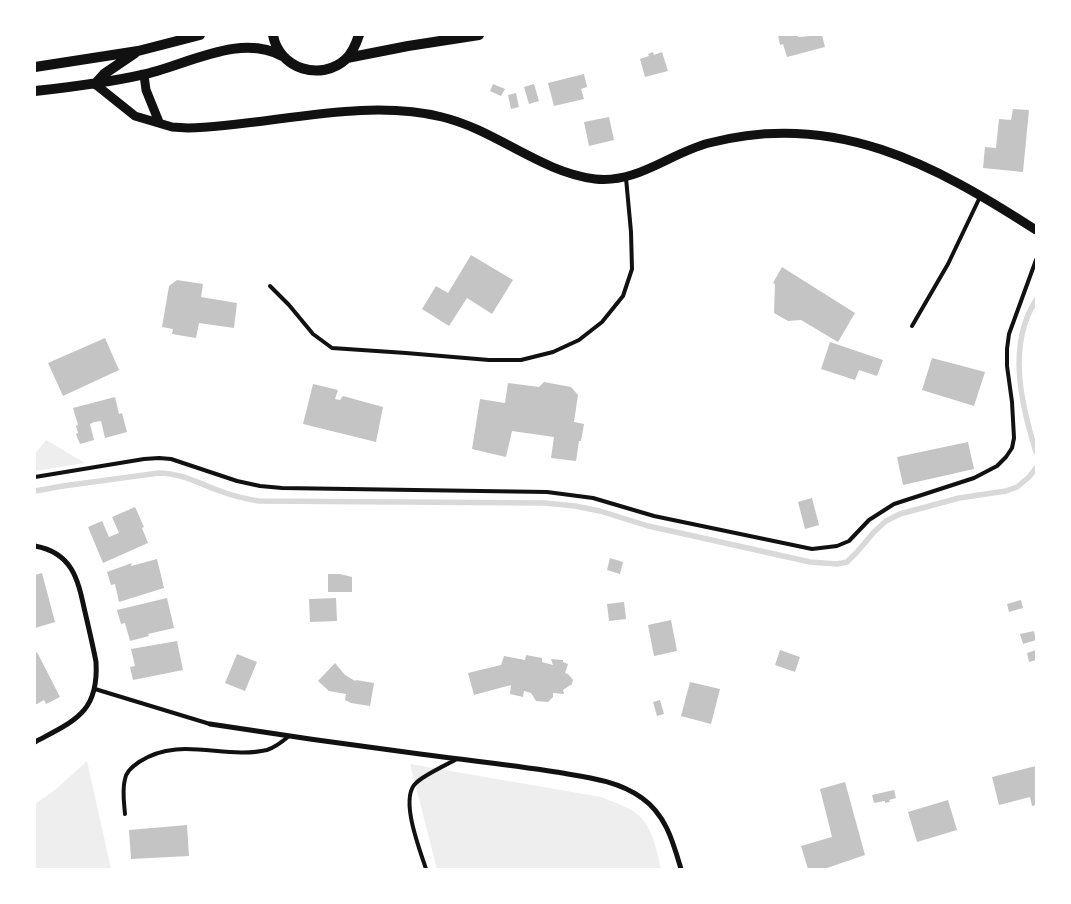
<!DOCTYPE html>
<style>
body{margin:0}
#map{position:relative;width:1071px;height:904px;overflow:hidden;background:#fff;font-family:"Source Sans 3",sans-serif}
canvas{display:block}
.frame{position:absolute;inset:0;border:36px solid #fff;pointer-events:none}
</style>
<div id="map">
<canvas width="1071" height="904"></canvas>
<div class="frame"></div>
</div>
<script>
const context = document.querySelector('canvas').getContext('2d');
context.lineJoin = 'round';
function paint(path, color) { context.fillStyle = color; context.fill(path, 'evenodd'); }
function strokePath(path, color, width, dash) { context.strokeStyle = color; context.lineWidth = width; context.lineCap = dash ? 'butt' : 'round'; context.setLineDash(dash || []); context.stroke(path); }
paint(new Path2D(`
 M 46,440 L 85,463 L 35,471 L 35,454 Z
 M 87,761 L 111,869 L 35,869 L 35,804 L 55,790 Z
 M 410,764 L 601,797 C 615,803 634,808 643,820 C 654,833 657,853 661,869 L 437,869 Z`), '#eee');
strokePath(new Path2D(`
 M 1036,300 C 1007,345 1021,404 1036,452
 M 35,491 L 63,486 L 159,473 C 181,473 200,484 220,491 C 233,496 246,499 259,501 L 545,503 L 575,506 L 600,511 L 648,526 L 680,533 L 810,562 L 837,564 L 847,562 L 857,552 L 874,532 L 886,521 L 900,514 L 959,498 L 1006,491 L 1017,487 L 1029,477 L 1036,468`), '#d9d9d9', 5.5);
paint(new Path2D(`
 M 778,35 L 798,35 L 798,37 L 822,35 L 825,47 L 787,57 L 783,44 L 780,45 Z
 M 653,52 L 654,55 L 662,52 L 668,71 L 645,77 L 640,59 L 649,56 L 648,54 Z
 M 584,74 L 587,87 L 581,89 L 584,99 L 554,106 L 548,83 Z
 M 493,84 L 505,89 L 501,96 L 490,91 Z
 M 534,84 L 539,101 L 529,104 L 524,87 Z
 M 516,93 L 519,107 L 511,109 L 508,95 Z
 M 1013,109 L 1029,110 L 1023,172 L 983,168 L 985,147 L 996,148 L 999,119 L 1011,120 Z
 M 609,117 L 614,140 L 589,146 L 584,122 Z
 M 471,255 L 513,280 L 492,314 L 467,298 L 449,326 L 422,309 L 436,286 L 448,293 Z
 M 782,267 L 855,313 L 838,342 L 801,320 L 788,321 L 774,313 L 775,284 L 773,283 Z
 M 177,280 L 203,284 L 201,297 L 237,303 L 234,328 L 199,323 L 196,338 L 172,334 L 173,329 L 162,327 L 169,286 Z
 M 105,338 L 119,370 L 63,396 L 48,363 Z
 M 830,342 L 883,360 L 877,376 L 859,370 L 855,380 L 821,369 Z
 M 932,358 L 985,372 L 974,406 L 922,390 Z
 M 544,382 L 571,387 L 578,395 L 574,422 L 584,424 L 581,441 L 579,441 L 576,461 L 551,458 L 554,437 L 512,431 L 506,457 L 472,449 L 480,399 L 505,403 L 508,383 L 539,387 Z
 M 313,384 L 338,390 L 335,399 L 340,400 L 343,396 L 383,407 L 376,442 L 303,424 Z
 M 115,397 L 119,414 L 122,413 L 127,432 L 105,438 L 101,421 L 94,422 L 90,424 L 94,440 L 80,444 L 76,434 L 78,433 L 76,426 L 78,425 L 73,408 Z
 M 968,442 L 974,469 L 903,485 L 897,457 Z
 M 812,498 L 819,525 L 805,529 L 798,502 Z
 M 135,507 L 144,527 L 142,528 L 148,543 L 103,563 L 88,527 L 102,521 L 109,537 L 119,533 L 112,517 Z
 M 610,558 L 623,562 L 620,574 L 607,570 Z
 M 157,559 L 164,588 L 119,602 L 115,584 L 111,585 L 107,572 L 132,563 L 131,566 Z
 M 42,573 L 55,622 L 35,628 L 35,575 Z
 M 328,574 L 340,574 L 352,577 L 352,592 L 328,592 Z
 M 167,598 L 174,628 L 148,634 L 149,636 L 130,641 L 125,623 L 121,624 L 117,610 Z
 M 336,598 L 337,621 L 310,622 L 309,599 Z
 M 1021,600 L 1023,608 L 1009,612 L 1007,604 Z
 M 624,602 L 626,619 L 609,621 L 607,604 Z
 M 671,620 L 677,651 L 654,656 L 648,625 Z
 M 1034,631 L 1036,640 L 1023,644 L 1020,634 Z
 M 177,641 L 183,670 L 133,680 L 130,667 L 135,666 L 131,649 Z
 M 780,650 L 800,657 L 795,672 L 775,665 Z
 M 1036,650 L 1036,660 L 1029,662 L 1027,653 Z
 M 37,652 L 60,697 L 46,704 L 44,700 L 35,705 L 35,653 Z
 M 237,654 L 257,662 L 245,691 L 225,683 Z
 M 526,655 L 542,658 L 542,662 L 553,665 L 551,659 L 563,660 L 563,662 L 568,664 L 565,673 L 568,674 L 573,680 L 572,684 L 563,690 L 564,694 L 553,693 L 553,697 L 548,702 L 536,701 L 531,693 L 524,691 L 523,697 L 510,694 L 511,685 L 474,695 L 468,673 L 501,665 L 504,656 L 525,660 Z
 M 335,663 L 345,675 L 355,681 L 356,680 L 374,683 L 370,706 L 351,703 L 345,700 L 346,694 L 329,691 L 318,681 Z
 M 690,682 L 720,689 L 711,724 L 681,716 Z
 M 660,700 L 664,714 L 657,716 L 653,702 Z
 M 1036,766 L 1036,805 L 1032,806 L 1030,797 L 999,805 L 992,777 Z
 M 845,782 L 865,855 L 824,869 L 808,869 L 801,846 L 832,837 L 820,789 Z
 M 894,790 L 896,798 L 889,800 L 890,802 L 885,803 L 885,801 L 874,803 L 872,795 Z
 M 948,800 L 957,830 L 917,842 L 908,812 Z
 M 187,825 L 189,856 L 131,859 L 129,830 Z`), '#c4c4c4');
strokePath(new Path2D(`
 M 270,286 L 289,305 L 313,334 L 332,348 L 406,353 L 489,360 L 521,360 L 553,352 L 579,340 L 602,322 L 623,296 L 632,269 L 631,232 L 626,178
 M 912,326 L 948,264 L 980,197
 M 35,477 L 144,459 L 159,458 L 171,459 L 237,481 L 260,486 L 282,488 L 547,492 L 593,498 L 654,516 L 812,549 L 837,546 L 849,541 L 869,520 L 894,504 L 974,478 L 997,466 L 1006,457 L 1012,448 L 1014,438 L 1012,402 L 1007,366 L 1007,349 L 1009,334 L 1036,260
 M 95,689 L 210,724
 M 125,814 C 124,802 122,790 125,779 C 126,772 133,766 139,762 C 179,735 224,760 267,750 C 276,747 282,742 289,736
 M 426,869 C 420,850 399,798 416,783 C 424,775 446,765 457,759`), '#111', 4);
strokePath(new Path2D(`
 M 35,546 C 73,553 78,580 85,612 C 89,629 93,646 96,662 C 99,713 74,721 35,742
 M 210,724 C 280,735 350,745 420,754 C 466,760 511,765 556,772 C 585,777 617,780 642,798 C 666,815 673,842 681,869`), '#111', 5);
strokePath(new Path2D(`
 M 144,75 L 146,90 L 159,122
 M 95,84 L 135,116 L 172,127 L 188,128 C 269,126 362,97 442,117 C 496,130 540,172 595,179 C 637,184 670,153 709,143 C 834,110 934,164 1036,230`), '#111', 9);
strokePath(new Path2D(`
 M 273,35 C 279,69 321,82 346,59 C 353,52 356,44 359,35
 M 347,58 L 408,46 L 479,35
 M 35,67 L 138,51 L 200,35
 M 95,84 L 104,74 L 135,53
 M 35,91 C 71,87 106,83 141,75 C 183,67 240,32 282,56`), '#111', 10);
</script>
